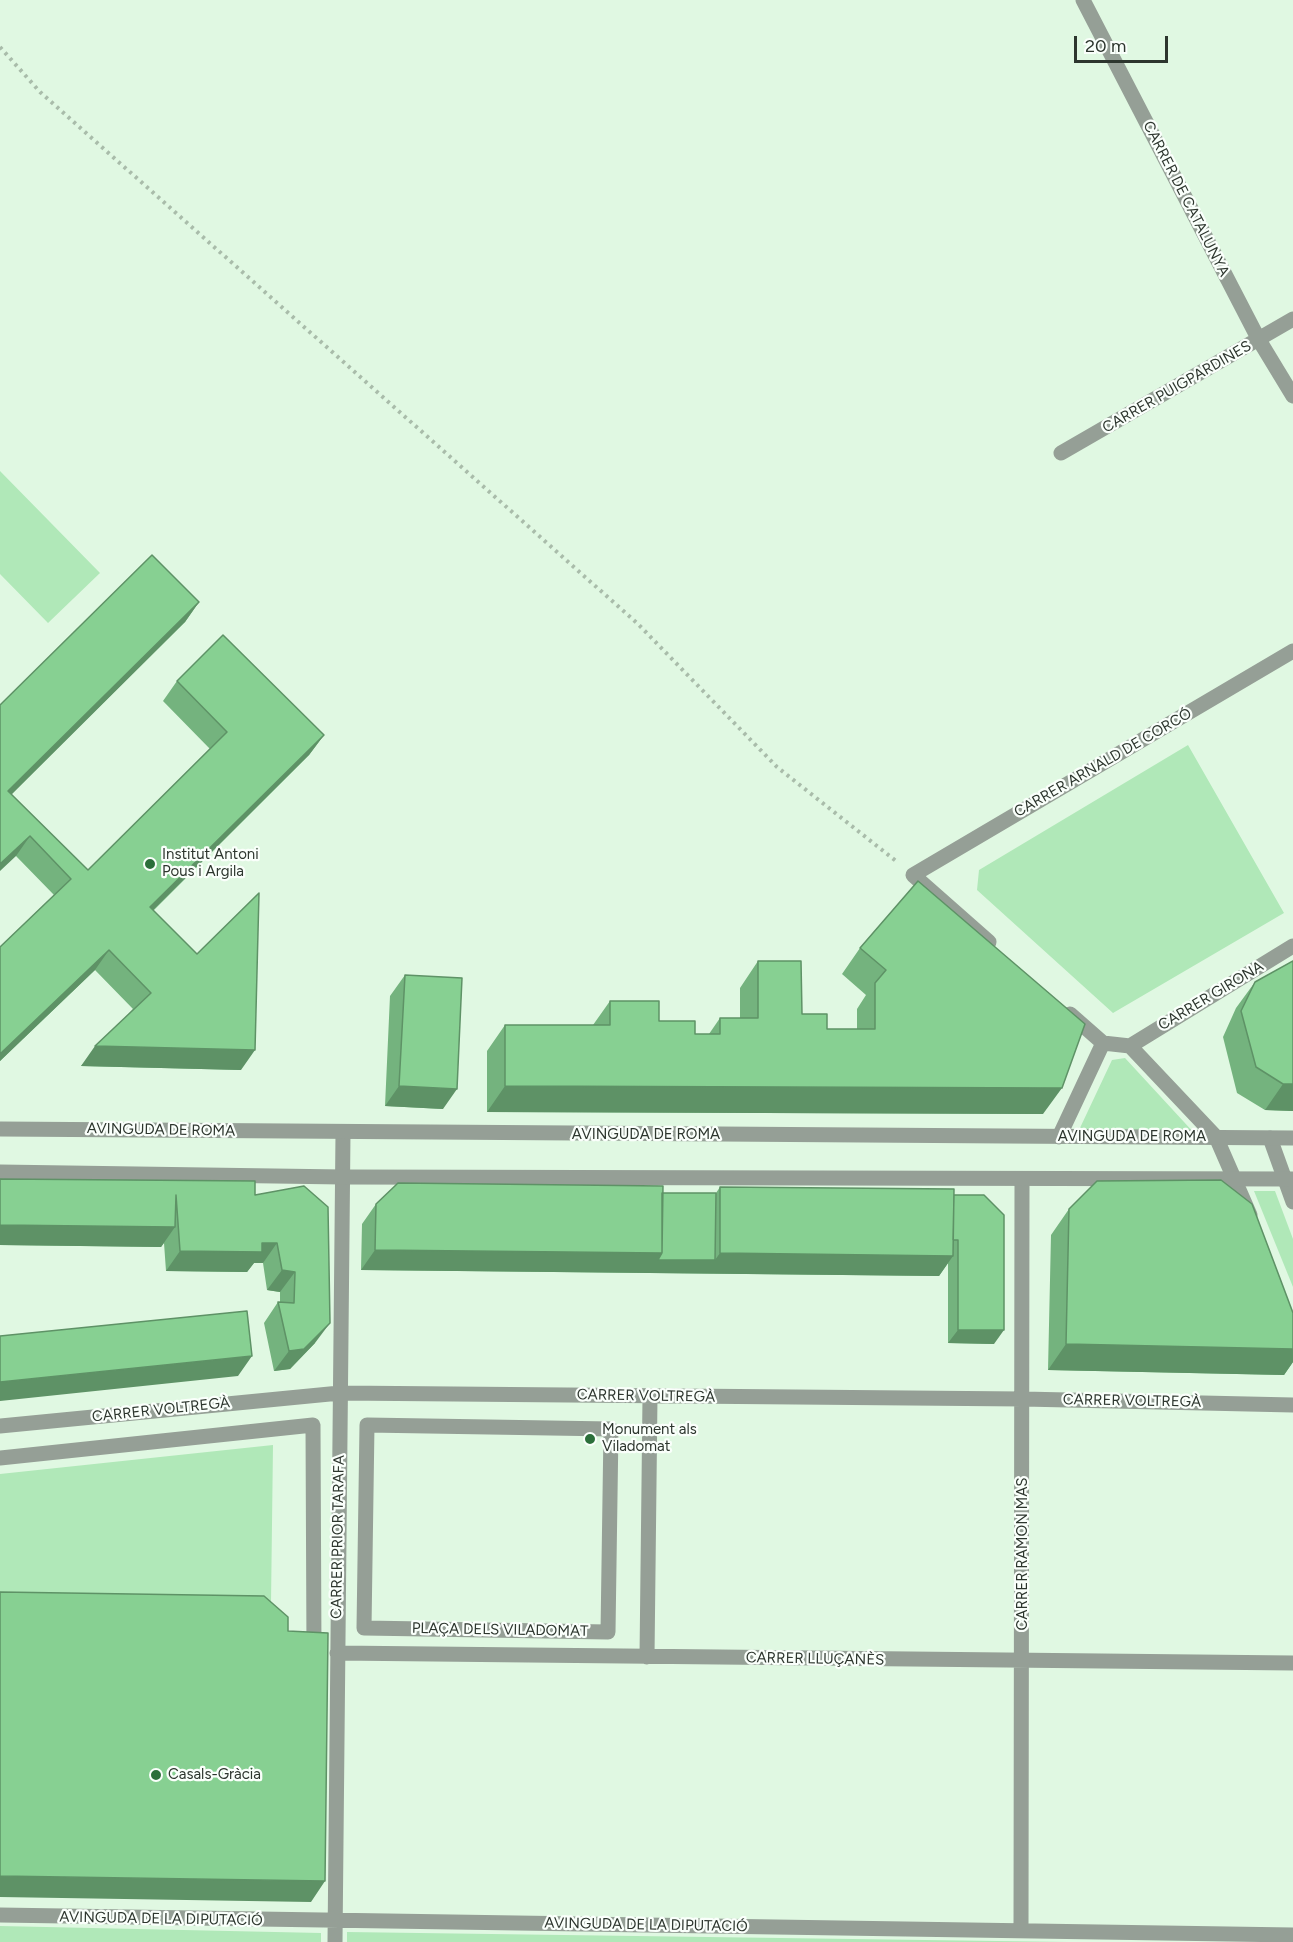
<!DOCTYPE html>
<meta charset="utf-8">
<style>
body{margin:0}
#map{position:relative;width:1293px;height:1942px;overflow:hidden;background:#e0f8e2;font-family:Figtree,sans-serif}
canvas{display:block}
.scale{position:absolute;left:1074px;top:36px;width:94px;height:27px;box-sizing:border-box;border:3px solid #2d362e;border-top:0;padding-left:8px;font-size:18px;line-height:21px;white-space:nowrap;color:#2d362e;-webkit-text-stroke:4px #fafffb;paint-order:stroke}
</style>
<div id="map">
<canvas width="1293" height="1942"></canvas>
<div class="scale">20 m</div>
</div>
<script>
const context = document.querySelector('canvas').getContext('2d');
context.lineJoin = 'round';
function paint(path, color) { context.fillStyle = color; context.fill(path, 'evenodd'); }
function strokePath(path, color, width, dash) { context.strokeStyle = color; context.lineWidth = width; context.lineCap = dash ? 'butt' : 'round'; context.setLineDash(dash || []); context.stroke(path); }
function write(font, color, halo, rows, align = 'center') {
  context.font = font + ' Figtree,sans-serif'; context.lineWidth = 4.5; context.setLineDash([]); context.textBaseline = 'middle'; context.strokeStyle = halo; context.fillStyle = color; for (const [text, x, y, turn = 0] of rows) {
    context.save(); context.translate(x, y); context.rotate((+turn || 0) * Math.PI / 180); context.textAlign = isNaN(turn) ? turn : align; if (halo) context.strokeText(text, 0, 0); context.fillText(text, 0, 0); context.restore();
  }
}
paint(new Path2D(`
 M 0,471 L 100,573 L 48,623 L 0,574 Z
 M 1188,745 L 1284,913 L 1113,1013 L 977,890 L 979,870 Z
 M 1125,1058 L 1196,1135 L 1079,1130 L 1112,1060 Z
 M 1254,1191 L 1275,1191 L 1293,1239 L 1293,1287 Z
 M 273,1445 L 271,1603 L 0,1599 L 0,1474 Z
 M 0,1926 L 321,1933 L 321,1942 L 0,1942 Z
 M 347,1932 L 1069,1942 L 347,1942 Z`), '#b0e8b8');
strokePath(new Path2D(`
 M 0,47 L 40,92 L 638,624 L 777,767 L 896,861`), '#a9bcaa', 4, [3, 4.5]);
strokePath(new Path2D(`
 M 367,1425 L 611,1429 L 608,1632 L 364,1628 Z
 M 0,1458 L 313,1425 L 314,1653`), '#959f96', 15);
strokePath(new Path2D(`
 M 1083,0 L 1259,340 L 1293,396
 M 1061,453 L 1293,319
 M 989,942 L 913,875 L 1293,651
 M 1070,1014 L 1103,1043 L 1130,1046 L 1216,1137 L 1250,1215
 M 1130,1046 L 1293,946
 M 1059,1137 L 1103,1043
 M 1270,1138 L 1293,1202
 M 0,1426 L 340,1393 L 1023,1399 L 1293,1405
 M 337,1653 L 1293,1663
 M 647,1657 L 650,1397
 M 0,1915 C 431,1925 862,1925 1293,1935
 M 1021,1929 L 1022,1179
 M 335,1942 L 343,1133`), '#959f96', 15);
strokePath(new Path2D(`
 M 0,1129 L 1293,1138
 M 0,1172 L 343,1177 L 1293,1179`), '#959f96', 15);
paint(new Path2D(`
 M 199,602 L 185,622 L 11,794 L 88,870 L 210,749 L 163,701 L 177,681 L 324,735 L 309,755 L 153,911 L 241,1070 L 81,1066 L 133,1009 L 95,970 L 0,1061 L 0,947 L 54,895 L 16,856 L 0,705 Z
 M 918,881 L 1043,1114 L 487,1112 L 487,1051 L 505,1025 L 593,1025 L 610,1001 L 659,1021 L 695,1034 L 709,1034 L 720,1018 L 740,1018 L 740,988 L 758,961 L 802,1014 L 827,1029 L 857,1029 L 857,1009 L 866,995 L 842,974 L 860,948 Z
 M 1293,961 L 1293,1111 L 1265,1110 L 1237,1093 L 1223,1037 L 1236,1008 L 1255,982 Z
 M 405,975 L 443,1109 L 385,1106 L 390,996 Z
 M 0,1179 L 255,1195 L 304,1186 L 315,1343 L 290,1369 L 274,1371 L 264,1323 L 278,1302 L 280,1302 L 280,1292 L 267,1290 L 263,1263 L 254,1263 L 247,1272 L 166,1271 L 164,1243 L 161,1247 L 0,1245 Z
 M 720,1187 L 954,1195 L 994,1344 L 948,1343 L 948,1263 L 939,1276 L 361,1270 L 362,1224 L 376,1204 L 662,1193 L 716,1193 Z
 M 1069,1209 L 1293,1313 L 1293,1362 L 1284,1375 L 1048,1370 L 1051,1235 Z`), '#74b37e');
paint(new Path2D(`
 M 199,602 L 185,622 L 0,806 L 8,791 Z
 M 324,735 L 309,755 L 135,928 L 150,907 Z
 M 30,836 L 16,856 L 0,871 L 0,864 Z
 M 109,950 L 95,970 L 0,1061 L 0,1054 Z
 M 95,1046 L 255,1050 L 241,1070 L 81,1066 Z
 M 1283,1084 L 1293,1084 L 1293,1111 L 1265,1110 Z
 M 399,1086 L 457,1089 L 443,1109 L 385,1106 Z
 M 505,1086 L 1062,1088 L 1043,1114 L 487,1112 Z
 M 0,1225 L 175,1227 L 161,1247 L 0,1245 Z
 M 262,1243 L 277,1243 L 263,1263 L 254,1263 L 247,1272 L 166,1271 L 180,1251 Z
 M 375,1250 L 662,1253 L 715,1260 L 720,1253 L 953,1256 L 939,1276 L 361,1270 Z
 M 282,1270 L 295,1272 L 280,1292 L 267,1290 Z
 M 330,1323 L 315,1343 L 290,1369 L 274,1371 L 289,1351 Z
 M 958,1330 L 1004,1330 L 994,1344 L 948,1343 Z
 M 1066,1344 L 1293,1349 L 1293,1362 L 1284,1375 L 1048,1370 Z
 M 252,1356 L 238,1376 L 0,1401 L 0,1382 Z
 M 0,1876 L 325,1881 L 311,1902 L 0,1897 Z`), '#5e9266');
const building = new Path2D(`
 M 152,555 L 199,602 L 8,791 L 88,870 L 227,732 L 177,681 L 223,635 L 324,735 L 150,907 L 197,954 L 259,893 L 255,1050 L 95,1046 L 151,993 L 109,950 L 0,1054 L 0,947 L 71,879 L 30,836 L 0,864 L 0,705 Z
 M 918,881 L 1085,1024 L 1062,1088 L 505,1086 L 505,1025 L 610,1025 L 610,1001 L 659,1001 L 659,1021 L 695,1021 L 695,1034 L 720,1034 L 720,1018 L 758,1018 L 758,961 L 801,961 L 802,1014 L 827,1014 L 827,1029 L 875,1029 L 875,983 L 886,970 L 860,948 Z
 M 1293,961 L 1293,1084 L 1283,1084 L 1256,1067 L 1241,1011 L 1255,982 Z
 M 405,975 L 462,978 L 457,1089 L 399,1086 Z
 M 0,1179 L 255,1181 L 255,1195 L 304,1186 L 328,1207 L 330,1323 L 304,1349 L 289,1351 L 278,1302 L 294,1303 L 295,1272 L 282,1270 L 277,1243 L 262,1243 L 262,1252 L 180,1251 L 176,1195 L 175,1227 L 0,1225 Z
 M 1221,1180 L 1252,1204 L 1293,1313 L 1293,1349 L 1066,1344 L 1069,1209 L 1097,1181 Z
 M 398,1183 L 663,1186 L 662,1253 L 375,1250 L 376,1204 Z
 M 720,1187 L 954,1189 L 953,1256 L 720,1253 Z
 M 662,1193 L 716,1193 L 715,1260 L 658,1260 L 662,1253 Z
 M 954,1195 L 984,1195 L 1004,1215 L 1004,1330 L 958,1330 L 958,1240 L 953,1240 Z
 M 247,1311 L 252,1356 L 0,1382 L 0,1336 Z
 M 0,1592 L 264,1596 L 288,1617 L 288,1631 L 328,1633 L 325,1881 L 0,1876 Z`);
paint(building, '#87d092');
strokePath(building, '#5e9266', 1.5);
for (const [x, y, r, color] of [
 [150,864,6,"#2b6f3a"],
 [590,1439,6,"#2b6f3a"],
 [156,1775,6,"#2b6f3a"]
]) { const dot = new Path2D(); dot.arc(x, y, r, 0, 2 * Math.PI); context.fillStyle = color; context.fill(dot); strokePath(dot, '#fafffb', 2); }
write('15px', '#2d362e', '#fafffb', [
 ["CARRER DE CATALUNYA",1186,199,63],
 ["CARRER PUIGPARDINES",1177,387,-30],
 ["CARRER ARNALD DE CORCÓ",1103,763,-30],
 ["CARRER GIRONA",1211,996,-31],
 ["AVINGUDA DE ROMA",161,1130,1],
 ["AVINGUDA DE ROMA",646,1135],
 ["AVINGUDA DE ROMA",1132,1137],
 ["CARRER VOLTREGÀ",646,1396,1],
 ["CARRER VOLTREGÀ",1132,1401,1],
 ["CARRER VOLTREGÀ",161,1410,-6],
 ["CARRER PRIOR TARAFA",338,1537,-89],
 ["CARRER RAMON MAS",1023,1554,-90],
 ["PLAÇA DELS VILADOMAT",500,1630,1],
 ["CARRER LLUÇANÈS",815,1659,1],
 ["AVINGUDA DE LA DIPUTACIÓ",161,1919,1],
 ["AVINGUDA DE LA DIPUTACIÓ",646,1925,1]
]);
write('15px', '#2d362e', '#fafffb', [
 ["Institut Antoni",162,855],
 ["Pous i Argila",162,872],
 ["Monument als",602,1430],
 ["Viladomat",602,1447],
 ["Casals-Gràcia",168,1775]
], 'left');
</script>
